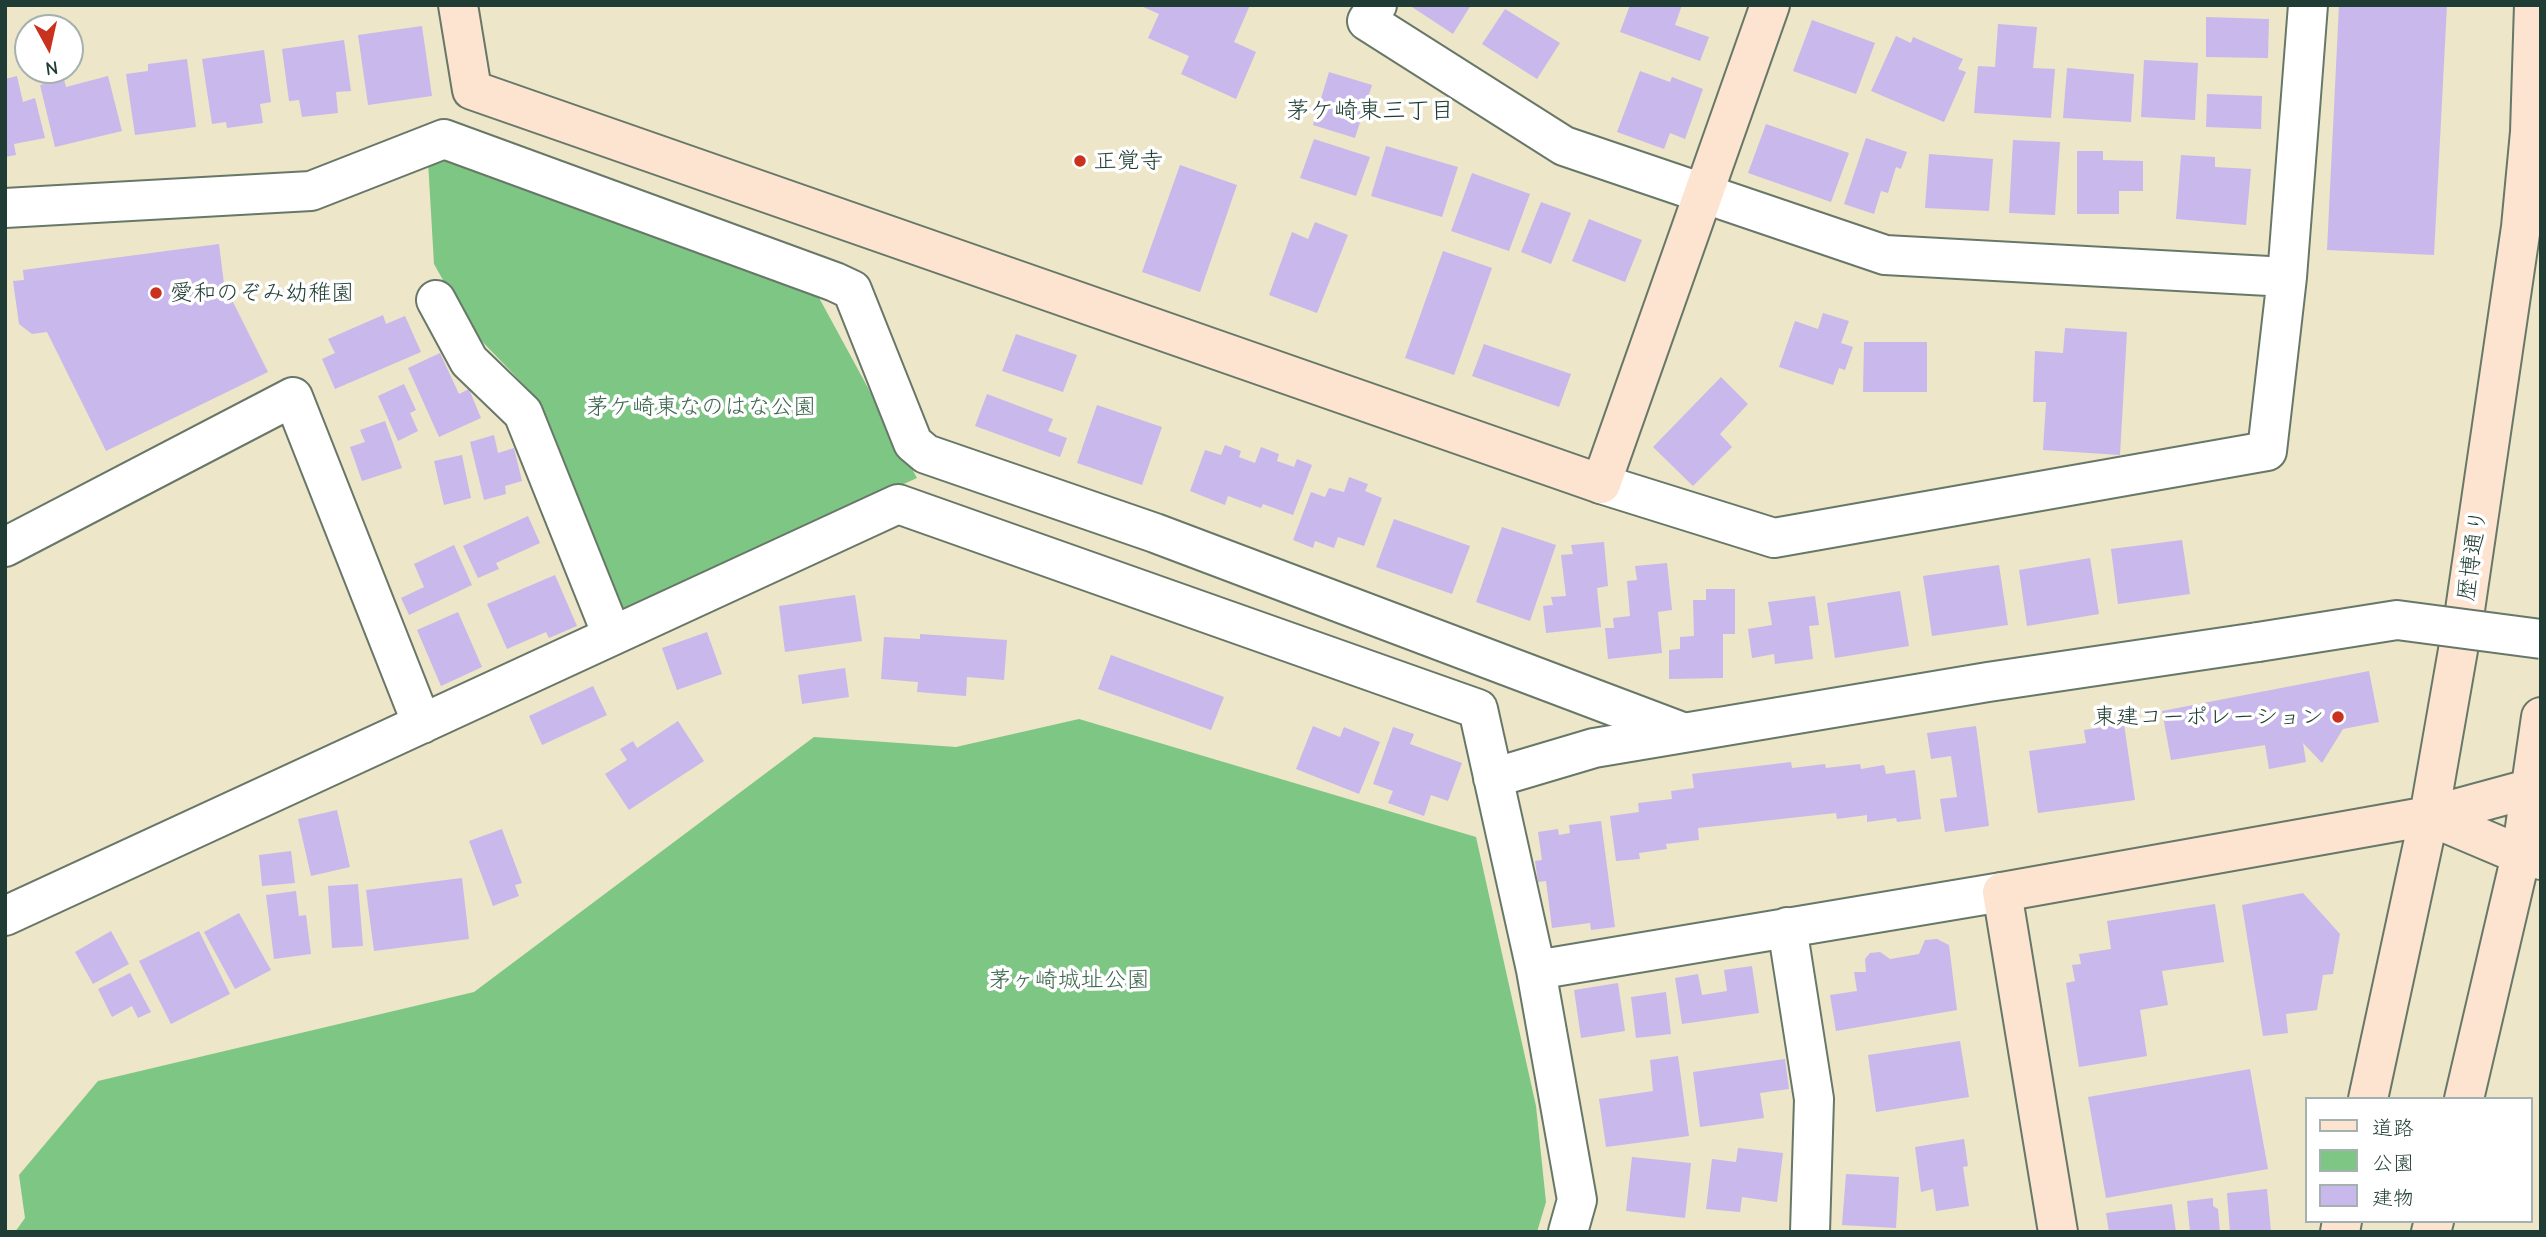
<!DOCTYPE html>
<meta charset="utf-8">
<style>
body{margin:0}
#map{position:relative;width:2546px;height:1237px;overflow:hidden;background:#ede6c9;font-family:"Comic Neue","Klee One",sans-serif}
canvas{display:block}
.frame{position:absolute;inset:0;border:7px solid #1f3d34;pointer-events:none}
.legend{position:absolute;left:2305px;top:1097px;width:228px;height:126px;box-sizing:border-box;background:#fff;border:2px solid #a5b1ae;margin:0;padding:9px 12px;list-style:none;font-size:21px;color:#1f3d34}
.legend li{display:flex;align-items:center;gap:14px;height:35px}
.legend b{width:35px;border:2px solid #a5b1ae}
.north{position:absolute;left:14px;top:14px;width:70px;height:70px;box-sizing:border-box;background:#fff;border:2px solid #a5b1ae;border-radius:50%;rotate:172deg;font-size:19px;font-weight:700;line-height:28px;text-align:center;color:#1f3d34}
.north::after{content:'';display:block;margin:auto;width:24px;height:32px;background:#c8321e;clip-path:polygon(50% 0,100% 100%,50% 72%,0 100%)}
</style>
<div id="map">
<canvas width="2546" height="1237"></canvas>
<div class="frame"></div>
<ul class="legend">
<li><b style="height:9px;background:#fde4d1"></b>道路</li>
<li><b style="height:19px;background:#7dc683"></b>公園</li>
<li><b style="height:19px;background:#c9b8eb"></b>建物</li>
</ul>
<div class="north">N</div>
</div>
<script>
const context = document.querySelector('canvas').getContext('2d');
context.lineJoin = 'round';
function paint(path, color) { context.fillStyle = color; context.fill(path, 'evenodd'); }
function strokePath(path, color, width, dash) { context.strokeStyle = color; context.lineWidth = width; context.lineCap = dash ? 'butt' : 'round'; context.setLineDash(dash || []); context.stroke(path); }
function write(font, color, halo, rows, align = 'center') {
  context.font = font + ' "Comic Neue","Klee One",sans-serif'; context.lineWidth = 7; context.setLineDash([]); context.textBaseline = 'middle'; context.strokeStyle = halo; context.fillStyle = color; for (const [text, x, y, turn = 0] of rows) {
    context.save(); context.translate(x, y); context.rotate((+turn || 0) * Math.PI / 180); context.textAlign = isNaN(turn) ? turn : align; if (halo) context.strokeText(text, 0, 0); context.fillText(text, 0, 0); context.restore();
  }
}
paint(new Path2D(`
 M 456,160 L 811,283 L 917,478 L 620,612 L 529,390 L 471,330 L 434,264 L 428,161 Z
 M 1079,719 L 1476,837 L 1536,1106 L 1546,1202 L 1537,1232 L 15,1232 L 25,1218 L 19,1175 L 98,1081 L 474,992 L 814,737 L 956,747 Z`), '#7dc683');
paint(new Path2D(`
 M 1139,5 L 1250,5 L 1234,42 L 1256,52 L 1236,99 L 1181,74 L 1189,56 L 1148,38 L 1159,14 Z
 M 1409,5 L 1471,5 L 1453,34 Z
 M 1630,5 L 1682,5 L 1675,25 L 1709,37 L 1700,61 L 1620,32 Z
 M 2339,5 L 2447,5 L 2434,255 L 2327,250 Z
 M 1505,9 L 1560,43 L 1537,79 L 1482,44 Z
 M 2206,17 L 2269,19 L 2268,58 L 2206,57 Z
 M 1812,20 L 1875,43 L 1856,94 L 1793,71 Z
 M 1998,24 L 2037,27 L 2033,68 L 2055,69 L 2051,118 L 1974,113 L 1978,66 L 1995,67 Z
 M 422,26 L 432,96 L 368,105 L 358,35 Z
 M 1896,36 L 1911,43 L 1913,37 L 1963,59 L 1958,69 L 1966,72 L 1944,122 L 1871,91 Z
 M 344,40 L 351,91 L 336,92 L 338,113 L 302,117 L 299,100 L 289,101 L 282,49 Z
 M 264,50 L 271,102 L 260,104 L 263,123 L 227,128 L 226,122 L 212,124 L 202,59 Z
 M 187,59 L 196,127 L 135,135 L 126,74 L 148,71 L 148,64 Z
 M 2144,60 L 2198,63 L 2195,120 L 2141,117 Z
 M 2067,68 L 2134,74 L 2131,122 L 2063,118 Z
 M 1640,71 L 1670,82 L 1672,77 L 1703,89 L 1685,139 L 1670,133 L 1664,149 L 1617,132 Z
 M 1329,72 L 1372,85 L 1355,138 L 1313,125 Z
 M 17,76 L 23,102 L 35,98 L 45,138 L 14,144 L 16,155 L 5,157 L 5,79 Z
 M 108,76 L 122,131 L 55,147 L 40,85 L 64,79 L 66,87 Z
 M 2207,94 L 2262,96 L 2261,129 L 2206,127 Z
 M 1766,124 L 1849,153 L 1831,202 L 1748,173 Z
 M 1866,138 L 1907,152 L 1901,169 L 1896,167 L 1888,193 L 1881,191 L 1874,214 L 1844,204 Z
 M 1314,139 L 1370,157 L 1356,196 L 1300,178 Z
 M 2013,140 L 2060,142 L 2055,215 L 2009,213 Z
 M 1386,146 L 1458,167 L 1442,217 L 1371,196 Z
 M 2077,151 L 2103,151 L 2103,160 L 2143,161 L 2143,191 L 2119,191 L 2119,214 L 2077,214 Z
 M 1929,154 L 1993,159 L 1989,211 L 1925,208 Z
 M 2181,155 L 2215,157 L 2215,167 L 2251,169 L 2246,225 L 2176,219 Z
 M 1180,165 L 1237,185 L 1200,292 L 1142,272 Z
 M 1472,173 L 1530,194 L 1509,251 L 1451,231 Z
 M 1541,202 L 1571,213 L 1551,264 L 1521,252 Z
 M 1589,219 L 1642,240 L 1625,282 L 1572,261 Z
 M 1315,222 L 1348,235 L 1317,313 L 1269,295 L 1292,232 L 1308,239 Z
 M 219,244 L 224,284 L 268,372 L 106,451 L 47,332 L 32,334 L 19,324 L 13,281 L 24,280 L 23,270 Z
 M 1443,251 L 1492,268 L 1454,375 L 1405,358 Z
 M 1823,313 L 1849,321 L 1841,343 L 1853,347 L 1845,370 L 1839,368 L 1833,385 L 1779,367 L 1795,321 L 1818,329 Z
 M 383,315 L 386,324 L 405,316 L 421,352 L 335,389 L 322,359 L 335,353 L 328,339 Z
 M 2065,328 L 2127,332 L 2120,455 L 2043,450 L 2046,402 L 2033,402 L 2035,351 L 2063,353 Z
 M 1016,334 L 1077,355 L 1063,392 L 1002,371 Z
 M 1864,342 L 1927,342 L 1927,392 L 1863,392 Z
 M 1484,344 L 1571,374 L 1559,407 L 1472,376 Z
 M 440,353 L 459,394 L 469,389 L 481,418 L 439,437 L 408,368 Z
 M 1721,377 L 1748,404 L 1720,434 L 1732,447 L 1693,486 L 1653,447 Z
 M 404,384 L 416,410 L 410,413 L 418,431 L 398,441 L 378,396 Z
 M 987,394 L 1053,419 L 1048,431 L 1067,438 L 1060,457 L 975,426 Z
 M 1097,405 L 1162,427 L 1142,485 L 1077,463 Z
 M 385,421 L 402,468 L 362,481 L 350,447 L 365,442 L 360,430 Z
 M 494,435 L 498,453 L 514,448 L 522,481 L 505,486 L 506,494 L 484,500 L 470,442 Z
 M 1225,445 L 1241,451 L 1239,457 L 1255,463 L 1261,447 L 1279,454 L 1277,461 L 1294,467 L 1297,459 L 1312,465 L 1293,515 L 1263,504 L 1261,508 L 1228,496 L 1225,505 L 1190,491 L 1205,450 L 1221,455 Z
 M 462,455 L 471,498 L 444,505 L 434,461 Z
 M 1349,477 L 1368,484 L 1365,491 L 1382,498 L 1364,546 L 1338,537 L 1334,548 L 1315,541 L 1313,548 L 1293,540 L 1311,492 L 1325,497 L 1329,488 L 1344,492 Z
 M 528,516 L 540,543 L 496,563 L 499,569 L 478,578 L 463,546 Z
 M 1394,519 L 1470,546 L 1452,594 L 1376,567 Z
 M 1502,527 L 1556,545 L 1530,621 L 1476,602 Z
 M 2182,540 L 2190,594 L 2118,604 L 2111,549 Z
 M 1604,542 L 1608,586 L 1597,588 L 1601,627 L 1546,633 L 1543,606 L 1553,605 L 1551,597 L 1566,596 L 1561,555 L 1573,554 L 1571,545 Z
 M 454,545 L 472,585 L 409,615 L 401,598 L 424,587 L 414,564 Z
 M 2090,558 L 2099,614 L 2027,626 L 2019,570 Z
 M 1667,563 L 1672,610 L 1658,612 L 1662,653 L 1608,659 L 1605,628 L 1614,628 L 1613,618 L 1630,616 L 1627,581 L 1637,580 L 1635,566 Z
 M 1999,565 L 2008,625 L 1932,636 L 1923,576 Z
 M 555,575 L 577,626 L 549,638 L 546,632 L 507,649 L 487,604 Z
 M 1706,589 L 1735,589 L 1735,634 L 1723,634 L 1723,678 L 1669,679 L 1669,650 L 1680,649 L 1680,637 L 1694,636 L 1693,600 L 1706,600 Z
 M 1900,591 L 1909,646 L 1835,658 L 1827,603 Z
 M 855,595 L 862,641 L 785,652 L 779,606 Z
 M 1815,596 L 1819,625 L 1809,626 L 1813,659 L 1775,664 L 1774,654 L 1752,658 L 1748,629 L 1772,625 L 1768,602 Z
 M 458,612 L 482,667 L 441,686 L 417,630 Z
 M 707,632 L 722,674 L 677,690 L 662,648 Z
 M 920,634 L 1007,640 L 1004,680 L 967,677 L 966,696 L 917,692 L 918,682 L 881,679 L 884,637 L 920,639 Z
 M 1111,655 L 1224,697 L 1211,730 L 1098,689 Z
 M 845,668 L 849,697 L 802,704 L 798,675 Z
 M 2369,671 L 2379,722 L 2343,729 L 2322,763 L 2303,743 L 2306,762 L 2269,769 L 2265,745 L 2171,760 L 2162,711 Z
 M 593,686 L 607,715 L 542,745 L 529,716 Z
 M 678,721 L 704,761 L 629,810 L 605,774 L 627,760 L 620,749 L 633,741 L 637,748 Z
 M 2124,724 L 2135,800 L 2038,813 L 2029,751 L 2086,743 L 2084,730 Z
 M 1313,726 L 1340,737 L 1344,727 L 1380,742 L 1359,794 L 1296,769 Z
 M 1976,726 L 1989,826 L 1945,832 L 1940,799 L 1957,797 L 1951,756 L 1931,759 L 1927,733 Z
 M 1393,727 L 1414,734 L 1410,744 L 1462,763 L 1448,801 L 1431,795 L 1424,816 L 1388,803 L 1393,791 L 1373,784 Z
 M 1791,762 L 1792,768 L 1825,764 L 1826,768 L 1860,764 L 1861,769 L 1884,765 L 1886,774 L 1915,770 L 1921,819 L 1897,822 L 1896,818 L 1867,822 L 1867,815 L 1837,819 L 1836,813 L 1698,828 L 1699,840 L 1666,844 L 1667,849 L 1639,853 L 1640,859 L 1616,861 L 1610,816 L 1639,812 L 1638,803 L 1672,799 L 1671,791 L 1694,788 L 1692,774 Z
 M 337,810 L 350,867 L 311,876 L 298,819 Z
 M 1601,821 L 1615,927 L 1591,930 L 1590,923 L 1552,928 L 1546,881 L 1538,882 L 1535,861 L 1542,860 L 1538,832 L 1558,829 L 1559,835 L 1570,833 L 1569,825 Z
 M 502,829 L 522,883 L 515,885 L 519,896 L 493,906 L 469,841 Z
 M 291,851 L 295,883 L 262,886 L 259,855 Z
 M 462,878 L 469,939 L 374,951 L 366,890 Z
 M 358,884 L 363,946 L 332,948 L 328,886 Z
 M 296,891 L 299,916 L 306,915 L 311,954 L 274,959 L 266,895 Z
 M 2303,893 L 2340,934 L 2333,974 L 2323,975 L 2317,1010 L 2286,1014 L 2288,1033 L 2263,1036 L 2242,905 Z
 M 2215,904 L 2224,962 L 2162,971 L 2168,1005 L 2140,1010 L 2147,1056 L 2079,1067 L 2066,983 L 2075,981 L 2072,965 L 2081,964 L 2079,954 L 2111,949 L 2107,921 Z
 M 239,913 L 271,970 L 235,989 L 204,932 Z
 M 111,931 L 129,964 L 93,984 L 75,952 Z
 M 199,931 L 230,994 L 171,1024 L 139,961 Z
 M 1937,939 L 1949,945 L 1957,1010 L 1836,1031 L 1830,995 L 1857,991 L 1854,972 L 1866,972 L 1865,959 L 1870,953 L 1880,952 L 1890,959 L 1919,954 L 1925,940 Z
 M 1752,966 L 1759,1013 L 1682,1024 L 1675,978 L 1698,974 L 1702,995 L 1727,991 L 1724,970 Z
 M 130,973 L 151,1012 L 138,1018 L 132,1006 L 112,1017 L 98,989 Z
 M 1618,983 L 1625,1031 L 1581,1038 L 1574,990 Z
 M 1666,992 L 1671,1034 L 1636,1038 L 1631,997 Z
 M 1960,1041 L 1969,1097 L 1876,1112 L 1868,1055 Z
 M 1678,1056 L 1689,1136 L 1606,1147 L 1599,1099 L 1653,1091 L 1650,1060 Z
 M 1785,1059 L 1789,1089 L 1760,1093 L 1764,1118 L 1700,1127 L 1693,1072 Z
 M 2250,1069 L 2268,1169 L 2106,1198 L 2088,1097 Z
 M 1964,1139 L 1968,1166 L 1963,1167 L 1969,1206 L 1936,1211 L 1933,1189 L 1921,1192 L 1915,1147 Z
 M 1738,1148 L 1783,1153 L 1777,1202 L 1742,1197 L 1740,1212 L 1706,1209 L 1712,1159 L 1736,1162 Z
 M 1632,1157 L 1691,1163 L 1685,1218 L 1626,1211 Z
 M 1846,1174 L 1899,1177 L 1896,1228 L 1842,1225 Z
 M 2267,1189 L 2271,1232 L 2230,1232 L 2227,1193 Z
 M 2213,1198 L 2213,1206 L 2218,1209 L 2220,1232 L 2190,1232 L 2187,1201 Z
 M 2172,1204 L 2176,1232 L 2109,1232 L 2106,1213 Z`), '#c9b8eb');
const street = new Path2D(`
 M 1377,5 L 1367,21 L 1564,146 L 1885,255 L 2287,277
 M 5,208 L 311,191 L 444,139 L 835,282 L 852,290 L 913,443 L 926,454 L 1155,533 L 1682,732
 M 436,300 L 469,361 L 523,413 L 612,635
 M 1601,484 L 1774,538 L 2267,451 L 2287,277 L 2308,5
 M 5,547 L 293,397 L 422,724
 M 1493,778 L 1594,748 L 1988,682 L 2258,642
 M 5,916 L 898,504 L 1478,709 L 1536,970 L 1577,1200 L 1568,1232
 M 1787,927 L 1814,1099 L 1810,1232
 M 1536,970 L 2002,892`);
const secondary = new Path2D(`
 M 458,5 L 472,90 L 1601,484 L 1770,5
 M 2429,816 L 2521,855 L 2541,860
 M 2368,1099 L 2429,816 L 2465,610 L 2521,227 L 2530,132 L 2534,5
 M 2464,1099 L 2521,855 L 2541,717
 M 2058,1232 L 2002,892 L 2429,816 L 2532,788 L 2541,791
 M 2340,1232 L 2342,1221
 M 2431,1232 L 2434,1221`);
strokePath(street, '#677868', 42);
strokePath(secondary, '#677868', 42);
strokePath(street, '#fff', 38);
strokePath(secondary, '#fde4d1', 38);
const streetBridge = new Path2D(`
 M 2258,642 L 2397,620 L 2541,639`);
strokePath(streetBridge, '#677868', 42, []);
strokePath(streetBridge, '#fff', 38);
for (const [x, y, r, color] of [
 [1080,161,7,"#c8321e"],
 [156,293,7,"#c8321e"],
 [2338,717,7,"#c8321e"]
]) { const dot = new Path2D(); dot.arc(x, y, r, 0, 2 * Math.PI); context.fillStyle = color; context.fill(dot); strokePath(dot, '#fff', 2.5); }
write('23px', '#1f3d34', '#fff', [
 ["正覚寺",1094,161],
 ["愛和のぞみ幼稚園",170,293],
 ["東建コーポレーション",2324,717,"right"]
], 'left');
write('23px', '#3b664c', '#fff', [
 ["茅ケ崎東なのはな公園",701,407],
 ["茅ヶ崎城址公園",1069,980]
]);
write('23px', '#1f3d34', '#fff', [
 ["歴博通り",2473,555,-82]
]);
write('24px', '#1f3d34', '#fff', [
 ["茅ケ崎東三丁目",1370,111]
]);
</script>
